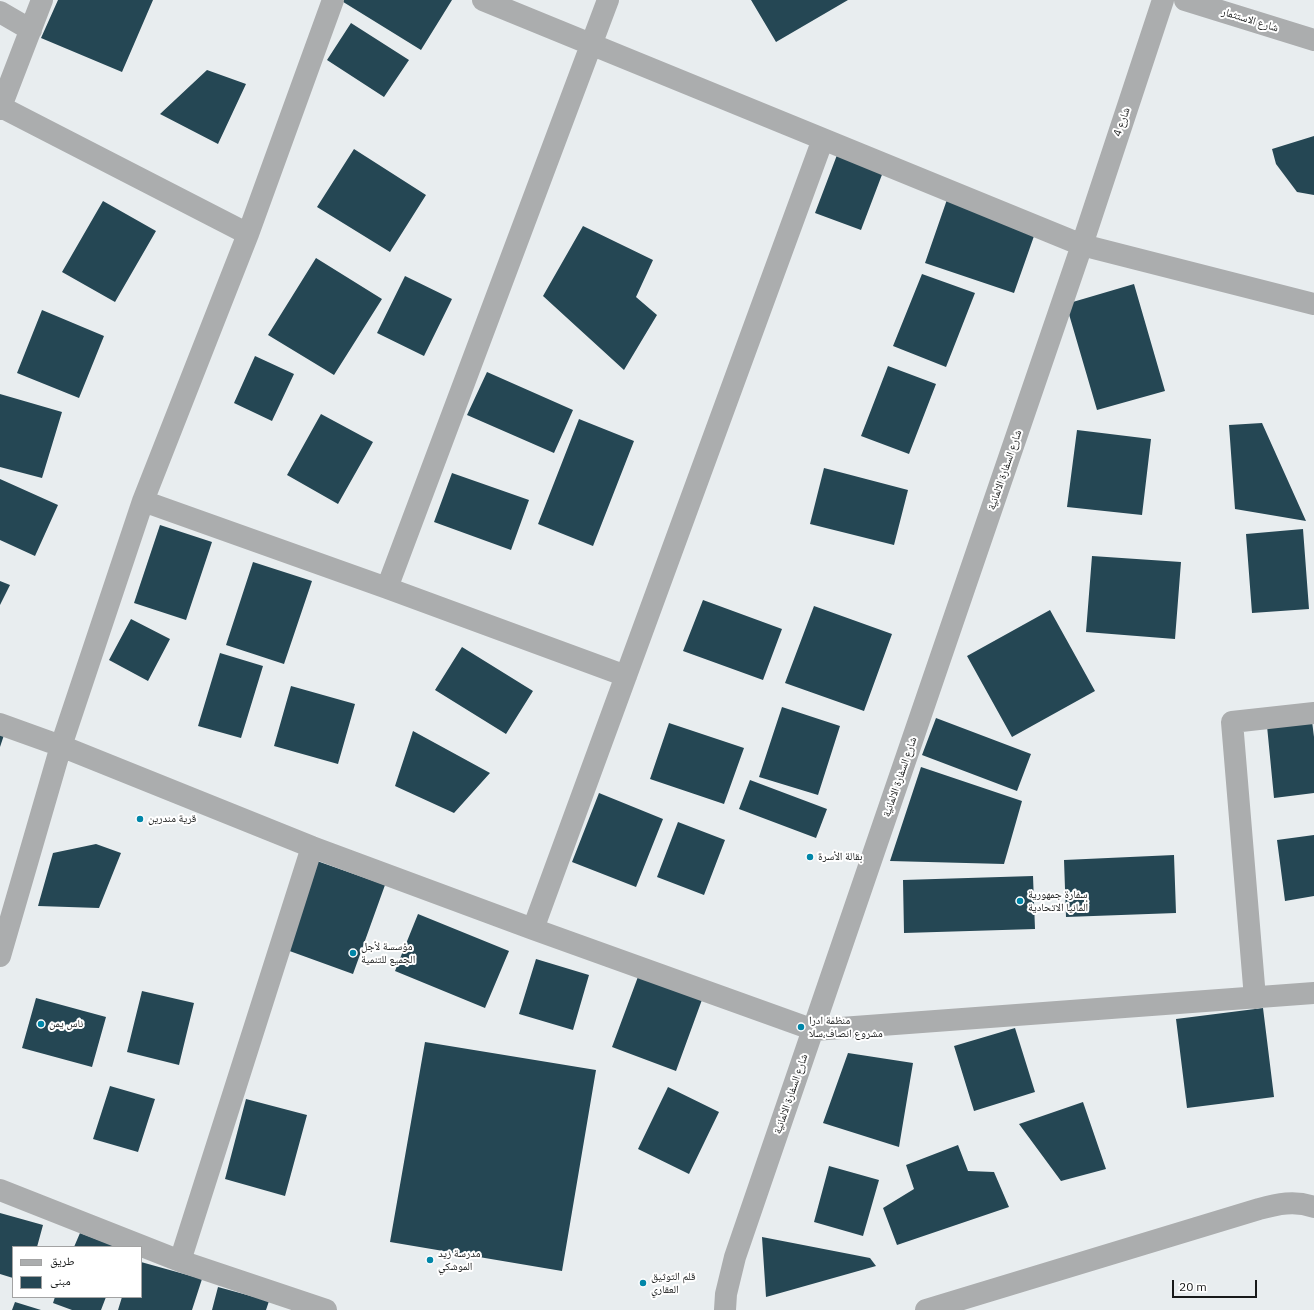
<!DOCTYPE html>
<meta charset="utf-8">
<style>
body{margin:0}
#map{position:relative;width:1314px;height:1310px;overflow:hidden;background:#e8edef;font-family:"IBM Plex Sans","Noto Naskh Arabic",sans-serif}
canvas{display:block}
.legend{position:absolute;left:12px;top:1246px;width:130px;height:52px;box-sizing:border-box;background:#fff;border:1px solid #a3a3a3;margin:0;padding:5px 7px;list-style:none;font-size:12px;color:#181a1a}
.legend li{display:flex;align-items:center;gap:8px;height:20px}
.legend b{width:20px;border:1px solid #a3a3a3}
.scale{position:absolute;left:1172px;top:1280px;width:85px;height:18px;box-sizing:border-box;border:2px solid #181a1a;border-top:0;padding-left:5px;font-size:12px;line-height:14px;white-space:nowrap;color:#181a1a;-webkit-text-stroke:3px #fff;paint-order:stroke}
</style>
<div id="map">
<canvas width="1314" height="1310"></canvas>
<ul class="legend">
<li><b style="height:5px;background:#abadae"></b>طريق</li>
<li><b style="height:11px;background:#254754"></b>مبنى</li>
</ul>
<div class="scale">20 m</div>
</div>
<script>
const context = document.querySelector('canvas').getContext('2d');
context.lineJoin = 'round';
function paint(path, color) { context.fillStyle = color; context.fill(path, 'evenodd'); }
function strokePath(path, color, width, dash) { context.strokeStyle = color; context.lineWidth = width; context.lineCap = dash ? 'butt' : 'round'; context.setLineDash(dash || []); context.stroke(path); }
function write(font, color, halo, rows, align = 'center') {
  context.font = font + ' "IBM Plex Sans","Noto Naskh Arabic",sans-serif'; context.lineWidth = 4; context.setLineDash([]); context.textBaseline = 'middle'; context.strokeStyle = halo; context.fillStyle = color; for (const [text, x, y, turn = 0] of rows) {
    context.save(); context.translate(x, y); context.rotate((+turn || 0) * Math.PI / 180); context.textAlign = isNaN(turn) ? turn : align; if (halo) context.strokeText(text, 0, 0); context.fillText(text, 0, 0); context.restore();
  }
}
paint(new Path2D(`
 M 58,0 L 153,0 L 122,72 L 41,38 Z
 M 340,0 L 452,0 L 421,50 Z
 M 751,0 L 848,0 L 776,42 Z
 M 351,23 L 409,60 L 384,97 L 327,60 Z
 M 207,70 L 246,84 L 218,144 L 160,114 Z
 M 1314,136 L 1314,195 L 1297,192 L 1276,164 L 1272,149 Z
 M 354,149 L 426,195 L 390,252 L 317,207 Z
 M 837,155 L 883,172 L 861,230 L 815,213 Z
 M 951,188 L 1040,219 L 1014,293 L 925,263 Z
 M 103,201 L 156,231 L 115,302 L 62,272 Z
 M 583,226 L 653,260 L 636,297 L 657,315 L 624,370 L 543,296 Z
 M 316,258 L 382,299 L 334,375 L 268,335 Z
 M 922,274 L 975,293 L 946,367 L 893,346 Z
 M 405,276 L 452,299 L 424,356 L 377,333 Z
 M 1134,284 L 1165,391 L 1097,410 L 1066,304 Z
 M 42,310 L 104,336 L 79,398 L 17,373 Z
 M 255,356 L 294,374 L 272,421 L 234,403 Z
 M 888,366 L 936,384 L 909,454 L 861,436 Z
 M 487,372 L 573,410 L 554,453 L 467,415 Z
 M 0,394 L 62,412 L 42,478 L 0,467 Z
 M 321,414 L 373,442 L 338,504 L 287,475 Z
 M 579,419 L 634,441 L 593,546 L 538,524 Z
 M 1262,423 L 1306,521 L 1235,509 L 1229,425 Z
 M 1077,430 L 1151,439 L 1142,515 L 1067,507 Z
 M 824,468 L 908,490 L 894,545 L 810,524 Z
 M 452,473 L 529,500 L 511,550 L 434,522 Z
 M 0,479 L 58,505 L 35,556 L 0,540 Z
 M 160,525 L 212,542 L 186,620 L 134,603 Z
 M 1303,529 L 1309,609 L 1252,613 L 1246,534 Z
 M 1092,556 L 1181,562 L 1175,639 L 1086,632 Z
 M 253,562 L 312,581 L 284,664 L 226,645 Z
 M 0,581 L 10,585 L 0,605 Z
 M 703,600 L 782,629 L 763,680 L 683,651 Z
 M 814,606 L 892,634 L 864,711 L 785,683 Z
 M 1050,610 L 1095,691 L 1012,737 L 967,656 Z
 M 131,619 L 170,639 L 148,681 L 109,660 Z
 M 462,647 L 533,691 L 506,734 L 435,690 Z
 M 220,653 L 263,666 L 241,738 L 198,726 Z
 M 291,686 L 355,704 L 338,764 L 274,746 Z
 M 782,707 L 840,726 L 818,795 L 759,777 Z
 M 936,718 L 1031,754 L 1017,791 L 922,755 Z
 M 1312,721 L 1314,737 L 1314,793 L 1274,798 L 1267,726 Z
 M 669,723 L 744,748 L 724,804 L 650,779 Z
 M 0,727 L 6,729 L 0,747 Z
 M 413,731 L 490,773 L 454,813 L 395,786 Z
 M 921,767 L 1022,801 L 1004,864 L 890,861 Z
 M 750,780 L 827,809 L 816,838 L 739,809 Z
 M 599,793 L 663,819 L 636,887 L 572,862 Z
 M 678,822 L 725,840 L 704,895 L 657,877 Z
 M 1314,835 L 1314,896 L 1285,901 L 1277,840 Z
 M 96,844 L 121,853 L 99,908 L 38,906 L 53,853 Z
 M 1174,855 L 1176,913 L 1066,917 L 1064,860 Z
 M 317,861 L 385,885 L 353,974 L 284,949 Z
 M 1033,876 L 1035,929 L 904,933 L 903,880 Z
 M 418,914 L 509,951 L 485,1008 L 395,971 Z
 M 536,959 L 589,975 L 573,1030 L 519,1014 Z
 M 639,974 L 703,997 L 676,1071 L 612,1047 Z
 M 142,991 L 194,1003 L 179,1065 L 127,1052 Z
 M 36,998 L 106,1017 L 92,1067 L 22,1048 Z
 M 1263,1008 L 1274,1097 L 1187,1108 L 1176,1019 Z
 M 1015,1028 L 1035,1092 L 974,1111 L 954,1046 Z
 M 425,1042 L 596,1070 L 562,1271 L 390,1242 Z
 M 848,1053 L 913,1063 L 899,1147 L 823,1123 Z
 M 110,1086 L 155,1099 L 138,1152 L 93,1139 Z
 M 668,1087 L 719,1112 L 689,1174 L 638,1149 Z
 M 246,1099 L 307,1115 L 285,1196 L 225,1179 Z
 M 1083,1102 L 1106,1169 L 1061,1181 L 1019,1124 Z
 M 958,1145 L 968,1171 L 994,1172 L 1009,1207 L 897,1245 L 883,1208 L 914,1189 L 906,1165 Z
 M 829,1166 L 879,1180 L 863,1236 L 814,1222 Z
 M 0,1213 L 43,1225 L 37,1247 L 13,1247 L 13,1278 L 0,1274 Z
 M 80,1233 L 117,1247 L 74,1247 Z
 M 762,1237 L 870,1258 L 876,1266 L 766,1297 Z
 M 141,1262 L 202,1279 L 192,1310 L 118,1310 L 122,1297 L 141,1297 Z
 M 218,1287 L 269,1301 L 266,1310 L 212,1310 Z
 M 55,1297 L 106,1297 L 101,1310 L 72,1310 L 53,1303 Z
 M 15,1302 L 41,1310 L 12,1310 Z`), '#254754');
strokePath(new Path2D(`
 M 483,0 L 1082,245 L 1314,304
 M 1185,0 L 1314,40
 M 0,12 L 31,30
 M 1,107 L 248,234
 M 0,109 L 42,0
 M 143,501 L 387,588 L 626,676
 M 387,588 L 608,0
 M 0,724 L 61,746 L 312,847 L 533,929 L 814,1030 L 1314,993
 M 533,929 L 823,139
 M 0,956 L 61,746 L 143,501 L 248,234 L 333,0
 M 1255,998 L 1232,722 L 1314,713
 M 0,1190 L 180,1261 L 326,1310
 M 180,1261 L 312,847
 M 725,1310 L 726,1294 L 735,1257 L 1082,245 L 1163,0
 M 926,1310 L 1259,1209 C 1277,1204 1295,1200 1314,1207`), '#abadae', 22);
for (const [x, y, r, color] of [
 [140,819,4,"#0086a8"],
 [810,857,4,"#0086a8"],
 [1020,901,4,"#0086a8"],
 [353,953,4,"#0086a8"],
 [41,1024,4,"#0086a8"],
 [801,1027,4,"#0086a8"],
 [430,1260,4,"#0086a8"],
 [643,1283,4,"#0086a8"]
]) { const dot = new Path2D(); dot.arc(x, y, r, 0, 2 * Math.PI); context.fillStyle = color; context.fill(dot); strokePath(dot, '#fff', 1.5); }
write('11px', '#181a1a', '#fff', [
 ["شارع الاستثمار",1250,20,17],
 ["شارع 4",1122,122,-71],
 ["شارع السفارة الالمانية",1005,470,-71],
 ["شارع السفارة الالمانية",900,777,-71],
 ["شارع السفارة الالمانية",791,1094,-71]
]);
write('11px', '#181a1a', '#fff', [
 ["قرية مندرين",148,819],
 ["بقالة الأسرة",818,857],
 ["سفارة جمهورية",1028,895],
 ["ألمانيا الاتحادية",1028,908],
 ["مؤسسة لأجل",361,947],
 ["الجميع للتنمية",361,960],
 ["منظمة ادرا",809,1021],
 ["مشروع انصاف،سلا",809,1034],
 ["ناس يمن",49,1024],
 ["مدرسة زيد",438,1254],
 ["الموشكي",438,1267],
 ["قلم التوثيق",651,1277],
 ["العقاري",651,1290]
], 'left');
</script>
